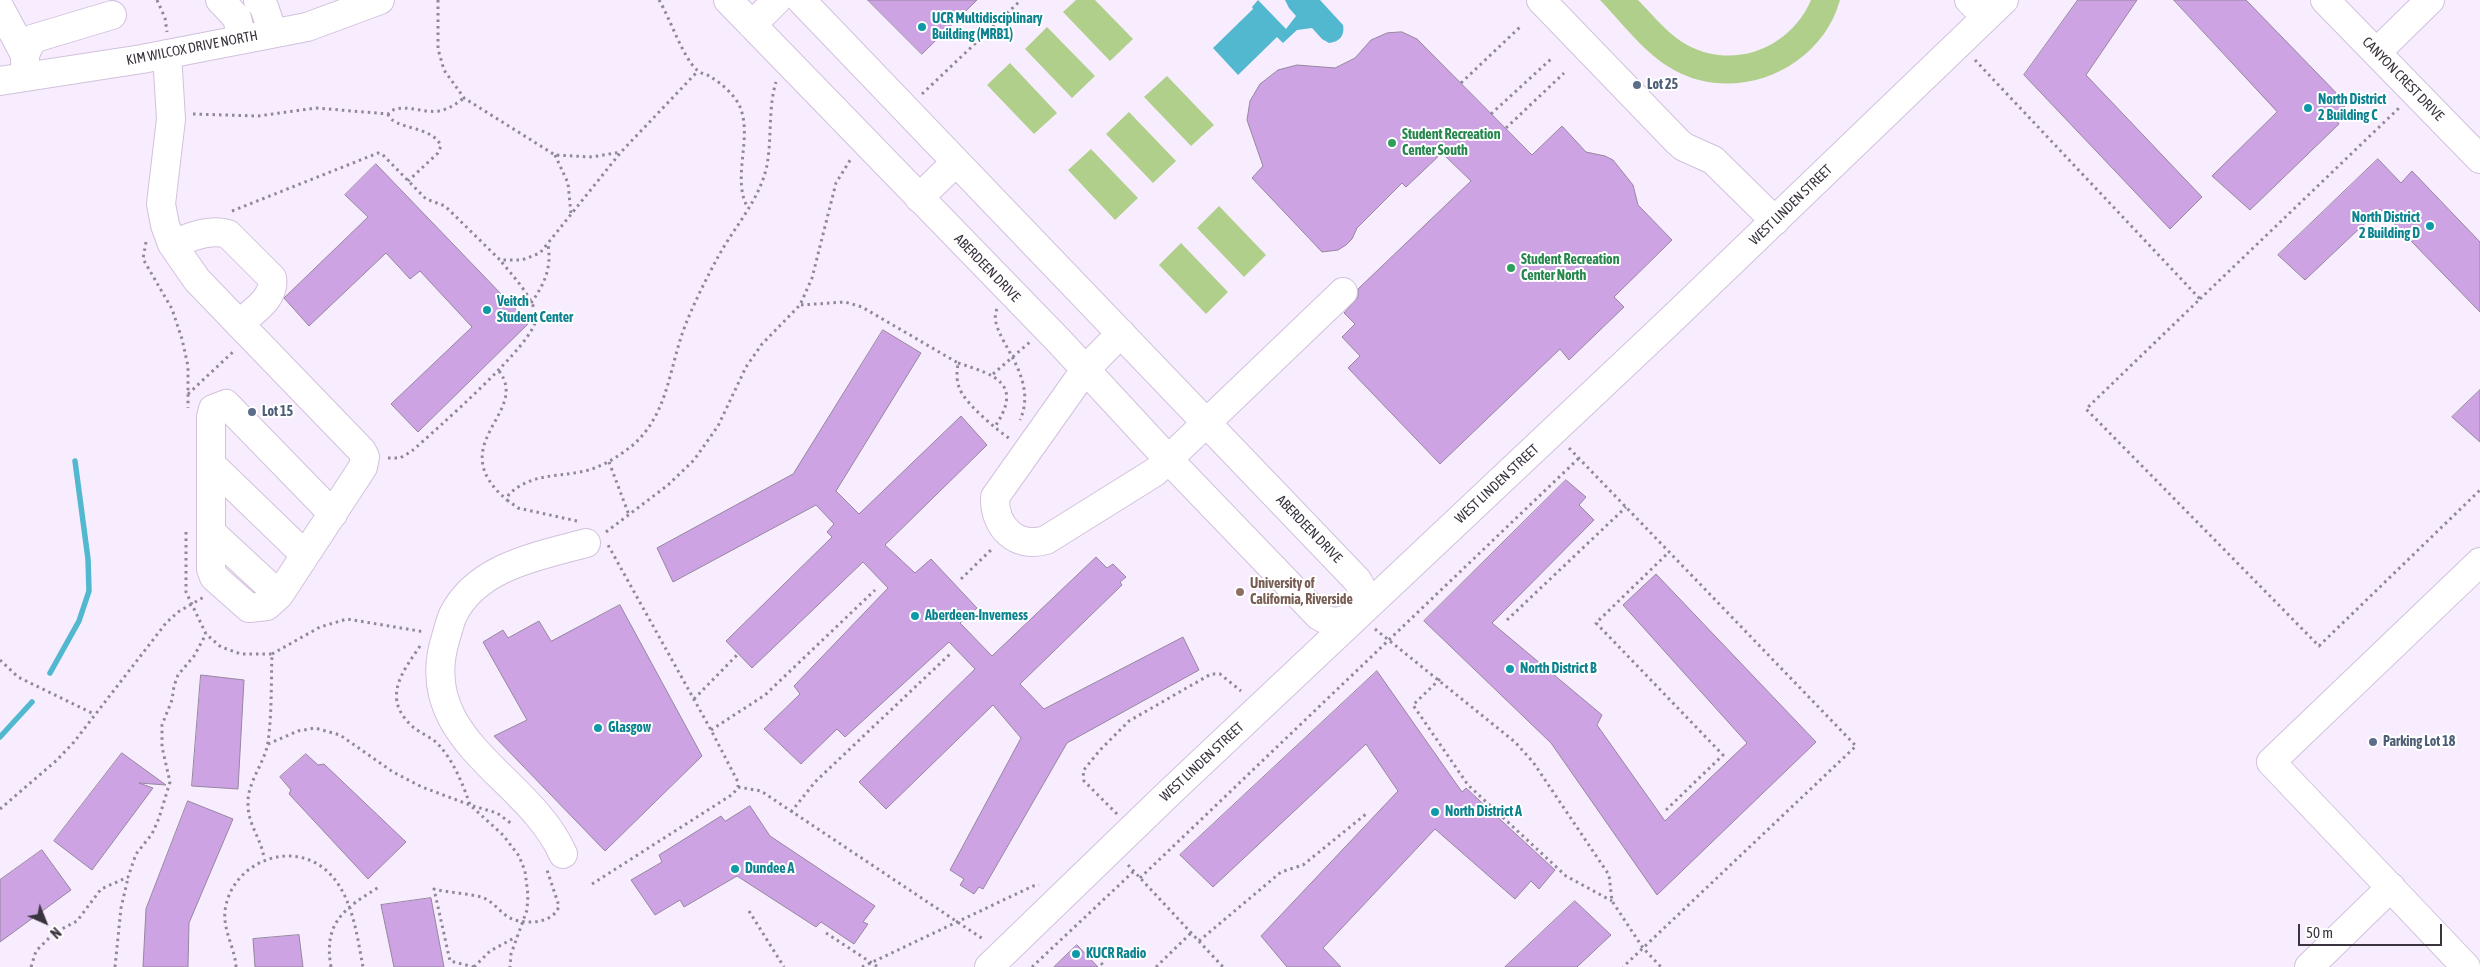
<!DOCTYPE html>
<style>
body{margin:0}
#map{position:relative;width:2480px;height:967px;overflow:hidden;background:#f8edfe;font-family:"Asap Condensed",sans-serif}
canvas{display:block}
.north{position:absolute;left:20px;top:897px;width:50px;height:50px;-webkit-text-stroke:4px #fff;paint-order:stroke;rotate:136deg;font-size:14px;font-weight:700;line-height:20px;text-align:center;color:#3b343f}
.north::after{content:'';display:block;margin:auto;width:18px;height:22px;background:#3b343f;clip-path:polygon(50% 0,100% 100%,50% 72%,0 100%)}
.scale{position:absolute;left:2298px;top:924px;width:144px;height:22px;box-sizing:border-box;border:2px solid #3b343f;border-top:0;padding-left:6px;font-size:15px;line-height:18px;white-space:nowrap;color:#3b343f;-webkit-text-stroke:4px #fff;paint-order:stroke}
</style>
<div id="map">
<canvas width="2480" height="967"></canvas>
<div class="north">N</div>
<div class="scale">50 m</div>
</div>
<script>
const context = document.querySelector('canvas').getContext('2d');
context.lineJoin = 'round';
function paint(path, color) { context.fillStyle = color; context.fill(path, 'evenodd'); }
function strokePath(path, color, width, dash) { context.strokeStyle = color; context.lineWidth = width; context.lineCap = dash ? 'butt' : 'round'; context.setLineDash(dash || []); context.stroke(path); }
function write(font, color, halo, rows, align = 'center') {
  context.font = font + ' "Asap Condensed",sans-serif'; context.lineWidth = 4; context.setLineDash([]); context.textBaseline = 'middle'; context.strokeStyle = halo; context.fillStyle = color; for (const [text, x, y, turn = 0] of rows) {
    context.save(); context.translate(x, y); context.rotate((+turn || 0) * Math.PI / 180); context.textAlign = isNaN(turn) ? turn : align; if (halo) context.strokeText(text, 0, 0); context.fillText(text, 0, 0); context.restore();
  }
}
paint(new Path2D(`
 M 1076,0 L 1095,0 L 1133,39 L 1110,61 L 1063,12 Z
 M 1600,0 L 1638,0 C 1654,16 1669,36 1689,46 C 1736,70 1791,47 1811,0 L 1840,0 C 1821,69 1737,105 1674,70 C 1645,54 1623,24 1600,0 Z
 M 1047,27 L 1095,76 L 1072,98 L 1025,49 Z
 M 1010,63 L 1057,113 L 1034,134 L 987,85 Z
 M 1167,76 L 1214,125 L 1191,146 L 1144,97 Z
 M 1129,112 L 1176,161 L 1153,183 L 1106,134 Z
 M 1091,149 L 1138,198 L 1115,220 L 1068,170 Z
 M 1219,206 L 1266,255 L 1244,277 L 1197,228 Z
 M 1181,243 L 1228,292 L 1206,314 L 1159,265 Z`), '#b0cf8b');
paint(new Path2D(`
 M 1258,0 L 1286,29 L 1296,16 L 1289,8 L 1285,0 L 1320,0 L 1343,25 C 1345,35 1340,42 1329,43 L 1322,39 L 1312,28 L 1297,30 L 1283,43 L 1277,37 L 1238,75 L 1213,48 L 1253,9 L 1252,7 Z`), '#51b8cf');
strokePath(new Path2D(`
 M 50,673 L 79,621 L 89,591 L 88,559 L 75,461
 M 0,737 L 32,702`), '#51b8cf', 5.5);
const building = new Path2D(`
 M 868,0 L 977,0 L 922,54 Z
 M 2078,0 L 2137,0 L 2086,75 L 2202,197 L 2170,229 L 2024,75 Z
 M 2174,0 L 2246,0 L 2347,104 L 2334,116 L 2339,124 L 2250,210 L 2212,176 L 2277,112 Z
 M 1402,32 L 1417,39 L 1532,155 L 1562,126 L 1586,152 L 1605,156 L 1613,160 L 1633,185 L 1638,205 L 1672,240 L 1614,297 L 1624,307 L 1569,360 L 1560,349 L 1440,464 L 1348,368 L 1360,356 L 1342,337 L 1355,324 L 1344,313 L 1358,297 L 1358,289 L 1471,181 L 1442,153 L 1406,187 L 1402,183 L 1357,228 L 1352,239 L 1346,245 L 1338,250 L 1322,252 L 1252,178 L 1263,166 L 1247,120 L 1250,101 L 1260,84 L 1278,70 L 1297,65 L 1335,68 L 1355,58 L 1371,40 L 1387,33 Z
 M 2378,159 L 2401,183 L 2412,171 L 2480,242 L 2480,312 L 2380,209 L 2305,280 L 2278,255 Z
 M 376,164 L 529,323 L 418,432 L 391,404 L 472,327 L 420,271 L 410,279 L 386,253 L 309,326 L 284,298 L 368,217 L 345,195 Z
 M 883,330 L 921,353 L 836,491 L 859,514 L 961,416 L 987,445 L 885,545 L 915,573 L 931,559 L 977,608 L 960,623 L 992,656 L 1096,557 L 1107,568 L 1113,564 L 1126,577 L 1120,582 L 1122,585 L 1020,684 L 1044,709 L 1183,637 L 1199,670 L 1067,743 L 983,889 L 979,887 L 974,894 L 960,885 L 964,879 L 950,870 L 1021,738 L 993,705 L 886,809 L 859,782 L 975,669 L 949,642 L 845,737 L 837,729 L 801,764 L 764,729 L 800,694 L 794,686 L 888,588 L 863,562 L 752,668 L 726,641 L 832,537 L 827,532 L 834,524 L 816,505 L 673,582 L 657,548 L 793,474 Z
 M 2480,390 L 2480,442 L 2452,417 Z
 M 1566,480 L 1586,497 L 1579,505 L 1594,520 L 1492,623 L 1602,715 L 1597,725 L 1665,821 L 1747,743 L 1623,605 L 1656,574 L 1816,742 L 1657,895 L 1551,743 L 1424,621 Z
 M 620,605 L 702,756 L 605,851 L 494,736 L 527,720 L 483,642 L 503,630 L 508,638 L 539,621 L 551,641 Z
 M 1377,671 L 1462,792 L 1466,788 L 1555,870 L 1539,889 L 1531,881 L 1515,899 L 1435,829 L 1323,948 L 1341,967 L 1287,967 L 1261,936 L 1398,791 L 1366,744 L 1213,887 L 1180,855 Z
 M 201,675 L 244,680 L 238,789 L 192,786 Z
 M 122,753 L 166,785 L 139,783 L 153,788 L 92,870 L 54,841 Z
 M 306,754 L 318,765 L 324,764 L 406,842 L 368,879 L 289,794 L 291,790 L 280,777 Z
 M 188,801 L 233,819 L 189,923 L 188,967 L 143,967 L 146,909 Z
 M 750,806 L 770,836 L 875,906 L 863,922 L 868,924 L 854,944 L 821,922 L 816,927 L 737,876 L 684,907 L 680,900 L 655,915 L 631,880 L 662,862 L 659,855 L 721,816 L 725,821 Z
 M 42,850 L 71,890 L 0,942 L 0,880 Z
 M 431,898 L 444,967 L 394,967 L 381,905 Z
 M 1575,901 L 1611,935 L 1577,967 L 1505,967 Z
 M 299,935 L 303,967 L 255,967 L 253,939 Z
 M 1077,945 L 1098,967 L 1054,967 Z`);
paint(building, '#cda3e4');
strokePath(building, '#9686a0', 1);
const minor = new Path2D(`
 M 220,0 L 237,18 L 242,39
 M 258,0 L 264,7 L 273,33
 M 728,0 L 1059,341 L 1169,460 L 1319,616 C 1333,625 1342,622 1357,615 C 1361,603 1366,592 1357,580 L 801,0
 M 1541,0 L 1678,142 L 1684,147 L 1713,160 L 1775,221
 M 1969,0 L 1986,17
 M 2325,0 L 2480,159
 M 0,8 L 25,55
 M 752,25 L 777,0
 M 2377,52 L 2430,0
 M 167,54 L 171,119 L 161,204 L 165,225 L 172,244 L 197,280 L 362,451 L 365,457 L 363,467 L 279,595 L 267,606 L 249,608 L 214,577 L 211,569 L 211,417 L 213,409 L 226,404 L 333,514
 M 25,77 L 25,55 L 32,39 L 112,15
 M 0,81 L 142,59 L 307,27 L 380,0
 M 919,198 L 956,162
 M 172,244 C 189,238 210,228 228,234 L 272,278 C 276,298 252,312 239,324
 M 1121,333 L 1085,370 L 995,497 C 994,527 1016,549 1046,540 L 1155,472 L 1343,292
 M 213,466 L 305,555
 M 212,533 L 279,595
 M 563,854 C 529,776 413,740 446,637 C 448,630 450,622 453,615 C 477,566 539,556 586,543
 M 989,967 L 1168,794 L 1669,322 L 2004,0
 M 2309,967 L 2391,887
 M 2466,967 L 2271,762 L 2480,562`);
strokePath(minor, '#d2c1dc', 30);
strokePath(new Path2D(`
 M 157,0 L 165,18 L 167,32
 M 438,0 L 438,49 L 444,70 L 464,98 L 555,155 L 592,157 L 621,152
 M 659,0 C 670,18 683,58 697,70 C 701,74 707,74 711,77 C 722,84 735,95 740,107 C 753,138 731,179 748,208
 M 1975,60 L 2200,299 L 2086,409 L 2319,646 L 2480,490
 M 1461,83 L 1520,27
 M 922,94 L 1021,0
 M 193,114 L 258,116 L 316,108 L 388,114 C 398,101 424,114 439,111 C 449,109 456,104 464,98
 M 388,114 C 393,130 432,125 441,146 L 438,153 L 408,181
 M 1491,114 L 1551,59
 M 1506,128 L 1564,73
 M 555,155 L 568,183 L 571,214
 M 232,211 L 378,153 L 382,154 L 426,199 L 445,206 L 500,260 L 522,260 L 540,253 L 621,152 L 698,71
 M 146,242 L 143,259 L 172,309 L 182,339 L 188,366 L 188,408
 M 2200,299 L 2400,107
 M 531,303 C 544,285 552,268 548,245
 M 801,305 L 845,302 L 862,307 L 958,363 C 957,371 956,379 959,387 C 964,403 996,429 1010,439
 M 997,309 C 985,334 1041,373 1020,420
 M 958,363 C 996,375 1024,384 994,428
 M 499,371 C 531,413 441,444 507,500
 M 993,374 L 1030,342
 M 188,394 L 235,350
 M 1569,448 L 1856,746 L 1623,967
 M 388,458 L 400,458 L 412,451 C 434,431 536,343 536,318 C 536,300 511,274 500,260
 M 609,462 L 629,515
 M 577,521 L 518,508 L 507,500 L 509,494 C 531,474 554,477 580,472 C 599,469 618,457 633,445 C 669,413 669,367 685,326 C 694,303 706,279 718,257 C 734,227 760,200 767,165 C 772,138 768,108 776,82
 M 186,532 L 186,592 L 206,634 L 221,647 L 241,654 L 272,654 C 271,683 272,713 268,742 C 265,763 247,782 248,804 C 248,826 262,839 264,859
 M 606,532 L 668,485 L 694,460 L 718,426 L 746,367 L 762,344 L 800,305 L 812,278 L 836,183 L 852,157
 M 961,579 L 993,548
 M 1507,620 L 1626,507
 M 1375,629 L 1515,742 L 1533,762 L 1609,875 L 1612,901 L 1643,948 L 1661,967
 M 420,646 C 402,673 381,698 413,727 C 420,733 431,737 438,744 C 453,760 463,784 470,805 L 497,813 L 512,824
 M 272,654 L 320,627 L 347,619 L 425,632
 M 0,660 L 18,677 L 94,714
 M 1440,679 L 1413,705 L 1468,785 L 1566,876 L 1612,901
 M 694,699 L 737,655
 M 711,730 L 765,695 L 875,590
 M 268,744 L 298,731 L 315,728 L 340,735 L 393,772 L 422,787 L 470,805 L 503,835 L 519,856 L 525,871 L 528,895 L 527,910 L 511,954 L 510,967
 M 738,787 L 761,791 L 983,939
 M 0,809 L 57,760 L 74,742 L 166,623 L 178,612 L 204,597
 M 1666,810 L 1723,755 L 1596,623 L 1669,552
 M 791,812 L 815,782 L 950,654
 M 1117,814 L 1084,781 L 1083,771 L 1100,750 L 1129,721 L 1211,674 L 1220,674 L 1241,691
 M 1128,865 L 1223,967
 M 1140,878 L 1579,458
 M 592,884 L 733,794 L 738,787 L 738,782 L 711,730 L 608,545
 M 749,911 L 784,967
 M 826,933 L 878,967
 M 1199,941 L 1281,872 L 1303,865 L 1366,814
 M 1101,963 L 1105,967
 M 31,967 L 36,951 L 54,933 L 77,921 L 101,889 L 128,877 L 136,854 L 152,834 L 159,818 L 170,782 L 162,747 L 162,725 L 172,700 L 174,686 L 178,675 L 194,656 L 206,634
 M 115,967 L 121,908 L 128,878
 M 236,967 C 235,948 223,931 225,911 C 231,861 295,837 330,874 C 353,898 357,936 363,967
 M 331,967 C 323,922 345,908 379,887
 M 474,967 L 450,961 L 434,889 C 449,893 469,893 484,898 C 495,903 501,914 512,919 C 527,925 554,923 559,906 L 547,870
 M 474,967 L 490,951 L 516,937
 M 862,967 L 1033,886 L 1039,885
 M 1032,967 L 1134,871
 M 1156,967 L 1191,933`), '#918896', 3, [2.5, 4]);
strokePath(minor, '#fff', 28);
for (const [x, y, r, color] of [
 [922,27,5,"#0f9aa8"],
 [1637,85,5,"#5c6f8a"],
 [2308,108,5,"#0f9aa8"],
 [1392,143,5,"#2e9e5b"],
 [2430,226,5,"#0f9aa8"],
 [1511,268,5,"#2e9e5b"],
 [487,310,5,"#0f9aa8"],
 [252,412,5,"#5c6f8a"],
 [1240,592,5,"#8d6e63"],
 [915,616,5,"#0f9aa8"],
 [1510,669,5,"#0f9aa8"],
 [598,728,5,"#0f9aa8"],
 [2373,742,5,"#5c6f8a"],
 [1435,812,5,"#0f9aa8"],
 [735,869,5,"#0f9aa8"],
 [1076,954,5,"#0f9aa8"]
]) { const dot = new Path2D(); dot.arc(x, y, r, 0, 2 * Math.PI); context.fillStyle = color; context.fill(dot); strokePath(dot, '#fff', 2); }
write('bold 14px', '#0d838f', '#fff', [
 ["UCR Multidisciplinary",932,19],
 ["Building (MRB1)",932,35],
 ["North District",2318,100],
 ["2 Building C",2318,116],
 ["North District",2420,218,"right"],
 ["2 Building D",2420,234,"right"],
 ["Veitch",497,302],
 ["Student Center",497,318],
 ["Aberdeen-Inverness",925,616],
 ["North District B",1520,669],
 ["Glasgow",608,728],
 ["North District A",1445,812],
 ["Dundee A",745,869],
 ["KUCR Radio",1086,954]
], 'left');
write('14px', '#3b343f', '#fff', [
 ["KIM WILCOX DRIVE NORTH",192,48,-11],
 ["CANYON CREST DRIVE",2403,79,46],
 ["WEST LINDEN STREET",1791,205,-44],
 ["ABERDEEN DRIVE",987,268,46],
 ["WEST LINDEN STREET",1497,484,-43],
 ["ABERDEEN DRIVE",1309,529,46],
 ["WEST LINDEN STREET",1202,762,-43]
]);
write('bold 14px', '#4e5e75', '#fff', [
 ["Lot 25",1647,85],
 ["Lot 15",262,412],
 ["Parking Lot 18",2383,742]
], 'left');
write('bold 14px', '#27864d', '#fff', [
 ["Student Recreation",1402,135],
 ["Center South",1402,151],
 ["Student Recreation",1521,260],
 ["Center North",1521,276]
], 'left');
write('bold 14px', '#785e54', '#fff', [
 ["University of",1250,584],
 ["California, Riverside",1250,600]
], 'left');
</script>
